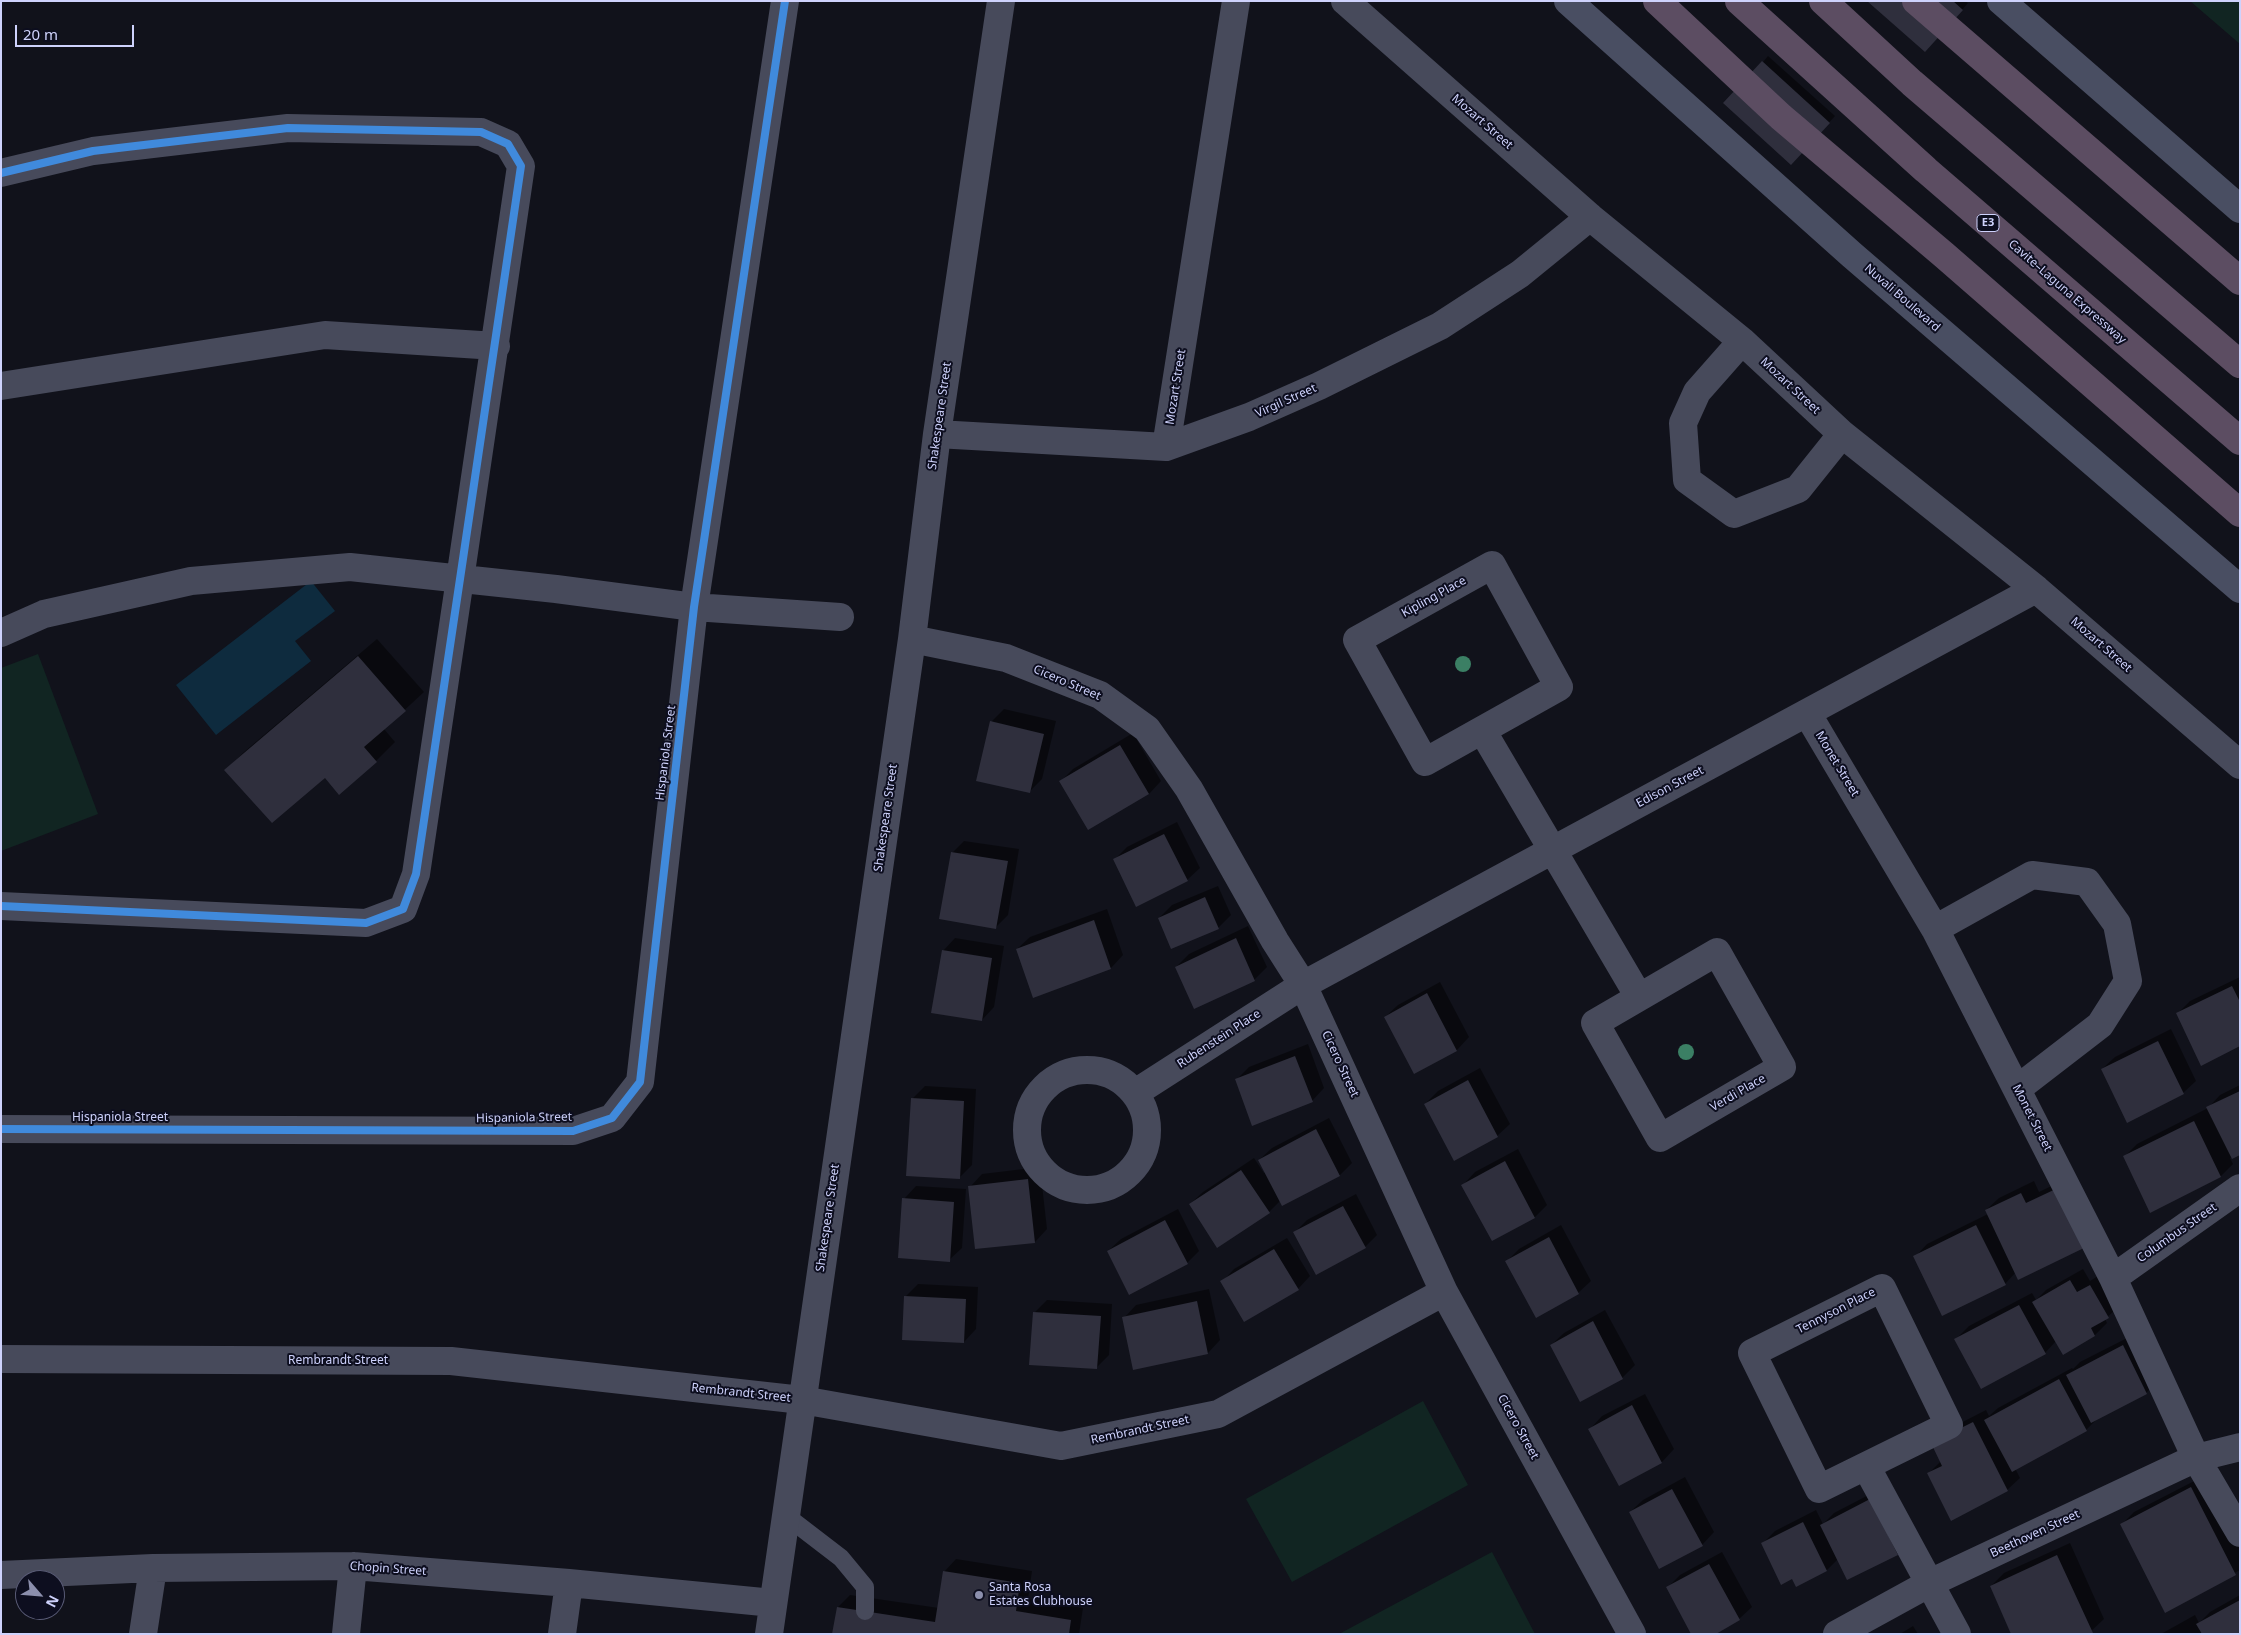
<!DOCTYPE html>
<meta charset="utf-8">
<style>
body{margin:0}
#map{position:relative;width:2241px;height:1635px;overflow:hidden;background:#11121b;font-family:"Noto Sans",sans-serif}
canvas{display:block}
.frame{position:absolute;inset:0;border:2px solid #ced2fc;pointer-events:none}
.north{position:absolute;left:15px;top:1570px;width:50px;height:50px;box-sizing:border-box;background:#0d0e1f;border:1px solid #5a5c77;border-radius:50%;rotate:117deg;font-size:14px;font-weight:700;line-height:20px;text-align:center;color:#ced2fc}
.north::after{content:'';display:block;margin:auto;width:18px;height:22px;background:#8c8fad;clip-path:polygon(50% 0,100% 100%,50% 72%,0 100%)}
.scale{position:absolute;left:15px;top:25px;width:119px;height:22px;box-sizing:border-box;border:2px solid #ced2fc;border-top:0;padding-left:6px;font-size:15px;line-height:18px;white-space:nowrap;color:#ced2fc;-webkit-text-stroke:4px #0d0e1f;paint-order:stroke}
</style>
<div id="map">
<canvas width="2241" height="1635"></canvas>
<div class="frame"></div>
<div class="north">N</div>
<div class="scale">20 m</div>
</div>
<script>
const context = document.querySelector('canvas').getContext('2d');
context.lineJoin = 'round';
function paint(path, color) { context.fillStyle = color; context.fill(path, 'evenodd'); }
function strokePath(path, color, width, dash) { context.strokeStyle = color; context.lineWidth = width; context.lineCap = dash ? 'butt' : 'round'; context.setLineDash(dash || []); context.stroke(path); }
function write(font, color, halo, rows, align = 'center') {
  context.font = font + ' "Noto Sans",sans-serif'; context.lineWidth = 4; context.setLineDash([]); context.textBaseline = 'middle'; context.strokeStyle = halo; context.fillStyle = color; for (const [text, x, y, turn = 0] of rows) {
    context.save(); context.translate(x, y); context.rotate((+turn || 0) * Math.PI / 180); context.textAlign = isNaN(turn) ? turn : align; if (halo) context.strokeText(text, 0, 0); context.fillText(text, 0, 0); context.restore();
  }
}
paint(new Path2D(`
 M 2190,1 L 2240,1 L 2240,44 Z
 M 38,654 L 98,814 L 1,851 L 1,668 Z
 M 1423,1401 L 1468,1485 L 1292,1582 L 1246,1499 Z
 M 1492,1552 L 1535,1634 L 1339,1634 Z`), '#112522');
paint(new Path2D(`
 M 311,581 L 335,611 L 295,641 L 311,661 L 216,735 L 176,685 Z`), '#0e2b3e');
paint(new Path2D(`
 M 1869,1 L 1965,1 L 1968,3 L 1931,45 Z
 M 1768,56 L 1835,116 L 1797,158 L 1763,62 Z
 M 377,639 L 424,692 L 384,729 L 395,742 L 376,761 L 339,793 L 325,777 L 226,770 L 244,752 Z
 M 1004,709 L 1056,721 L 1042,779 L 1029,792 L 992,721 Z
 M 1133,733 L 1161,781 L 1149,794 L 1061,781 L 1073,769 Z
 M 1177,822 L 1200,868 L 1187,880 L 1114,860 L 1127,847 Z
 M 964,841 L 1019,849 L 1008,915 L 996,927 L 952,853 Z
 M 1218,886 L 1231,915 L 1218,928 L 1159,918 L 1172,905 Z
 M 1107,909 L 1123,955 L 1111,968 L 1034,996 L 1017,949 L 1030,937 Z
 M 1248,926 L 1267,967 L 1254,980 L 1176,967 L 1189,954 Z
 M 955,938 L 1004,946 L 994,1007 L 982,1020 L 943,951 Z
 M 2240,977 L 2240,1045 L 2177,1014 L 2190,1001 Z
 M 1440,982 L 1469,1037 L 1457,1050 L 1415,1073 L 1385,1017 L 1398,1005 Z
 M 2171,1029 L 2196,1081 L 2183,1093 L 2102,1069 L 2115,1057 Z
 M 1308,1044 L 1324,1088 L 1312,1101 L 1236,1080 L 1249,1067 Z
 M 1480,1068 L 1510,1124 L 1497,1136 L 1425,1104 L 1438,1091 Z
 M 2240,1085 L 2240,1153 L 2230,1158 L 2233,1164 L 2221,1176 L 2124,1157 L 2137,1144 L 2208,1108 L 2220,1095 Z
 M 925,1086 L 976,1089 L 972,1165 L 960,1177 L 912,1099 Z
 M 1329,1118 L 1352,1163 L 1340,1175 L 1280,1201 L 1269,1212 L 1190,1204 L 1203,1192 L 1254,1158 L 1264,1173 L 1265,1172 L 1259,1160 L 1272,1148 Z
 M 1518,1149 L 1547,1205 L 1535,1217 L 1493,1240 L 1463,1185 L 1475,1172 Z
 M 1040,1167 L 1047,1229 L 1035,1242 L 970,1187 L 982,1174 Z
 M 2072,1176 L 2016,1272 L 2005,1284 L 1915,1257 L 1927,1244 L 1988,1214 L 1986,1210 L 1999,1198 L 2034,1181 L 2039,1192 Z
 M 916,1186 L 966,1189 L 962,1248 L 949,1260 L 904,1199 Z
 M 1356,1194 L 1377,1235 L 1365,1247 L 1295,1232 L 1307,1220 Z
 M 1178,1209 L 1199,1251 L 1187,1263 L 1108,1251 L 1121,1239 Z
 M 1561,1225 L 1591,1281 L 1578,1293 L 1507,1261 L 1519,1249 Z
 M 1287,1238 L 1310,1276 L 1298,1289 L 1222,1282 L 1234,1269 Z
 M 2083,1269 L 2090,1281 L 2103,1273 L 2121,1305 L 2105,1319 L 2107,1323 L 2095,1335 L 2056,1341 L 2045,1353 L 1956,1339 L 1969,1326 L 2032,1293 L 2036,1300 L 2046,1290 Z
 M 918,1284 L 978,1287 L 976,1329 L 964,1342 L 903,1339 L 906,1296 Z
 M 1209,1289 L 1220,1340 L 1208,1353 L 1134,1369 L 1124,1318 L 1136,1305 Z
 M 1047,1300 L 1112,1304 L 1109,1355 L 1096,1368 L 1034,1313 Z
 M 1605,1310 L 1635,1365 L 1622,1378 L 1581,1401 L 1551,1345 L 1564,1333 Z
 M 2135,1334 L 2159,1380 L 2146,1393 L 2098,1418 L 2086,1430 L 2015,1468 L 2020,1478 L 2007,1490 L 1929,1473 L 1941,1461 L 1945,1431 L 1986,1410 L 1989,1416 L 1998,1408 L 2072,1368 L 2073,1369 L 2080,1362 Z
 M 1645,1394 L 1674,1449 L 1662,1462 L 1619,1484 L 1590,1429 L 1602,1416 Z
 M 2204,1476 L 2240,1545 L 2240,1570 L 2165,1611 L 2121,1525 L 2134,1512 Z
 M 1685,1477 L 1714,1532 L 1702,1545 L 1630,1512 L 1643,1500 Z
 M 1882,1488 L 1909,1541 L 1897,1554 L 1838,1559 L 1827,1570 L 1796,1585 L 1793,1578 L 1762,1544 L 1775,1531 L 1816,1510 L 1823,1524 L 1834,1513 Z
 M 2070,1543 L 2104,1619 L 2088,1634 L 2013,1634 L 1991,1586 L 2004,1573 Z
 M 1722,1552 L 1752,1607 L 1739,1619 L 1668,1587 L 1680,1575 Z
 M 956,1559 L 1032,1571 L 1028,1599 L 1083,1608 L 1079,1634 L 834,1634 L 838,1607 L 850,1595 L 939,1608 L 944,1572 Z
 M 2240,1595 L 2240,1634 L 2161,1634 L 2195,1615 L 2199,1623 L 2210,1612 Z
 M 1913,1626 L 1918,1634 L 1900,1634 Z`), '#0007');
paint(new Path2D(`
 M 1867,1 L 1953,1 L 1963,10 L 1925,52 Z
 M 1762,61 L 1830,123 L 1791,165 L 1723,103 Z
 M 358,656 L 406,711 L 364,747 L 377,762 L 339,795 L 325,778 L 272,823 L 224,770 Z
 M 990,721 L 1044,734 L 1030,793 L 976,781 Z
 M 1120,745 L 1149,794 L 1088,830 L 1059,781 Z
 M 1164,834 L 1188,881 L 1136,907 L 1113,859 Z
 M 951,852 L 1008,861 L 996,929 L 939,919 Z
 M 1205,897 L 1219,929 L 1171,949 L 1158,918 Z
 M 1094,920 L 1111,969 L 1033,998 L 1016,949 Z
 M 1236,938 L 1255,981 L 1194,1009 L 1175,967 Z
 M 942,950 L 992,958 L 982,1021 L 931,1013 Z
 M 2232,986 L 2240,1002 L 2240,1046 L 2201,1066 L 2176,1013 Z
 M 1427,993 L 1457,1051 L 1414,1074 L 1384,1017 Z
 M 2158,1041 L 2184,1094 L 2127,1123 L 2101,1069 Z
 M 1295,1056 L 1313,1102 L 1252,1126 L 1235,1079 Z
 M 1468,1080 L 1498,1137 L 1454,1161 L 1424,1104 Z
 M 2240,1091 L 2240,1155 L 2232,1159 L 2206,1107 Z
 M 911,1098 L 964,1101 L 960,1179 L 906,1176 Z
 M 2194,1121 L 2221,1177 L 2150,1213 L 2123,1156 Z
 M 1316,1129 L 1340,1176 L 1282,1206 L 1258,1160 Z
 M 1505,1161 L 1535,1218 L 1492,1241 L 1461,1185 Z
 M 1241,1170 L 1270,1213 L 1217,1248 L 1189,1204 Z
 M 1028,1179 L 1035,1243 L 975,1249 L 968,1186 Z
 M 2060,1187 L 2088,1246 L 2018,1280 L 1985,1210 L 2021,1193 L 2026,1203 Z
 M 902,1198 L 954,1202 L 950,1262 L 898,1258 Z
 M 1343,1206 L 1366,1248 L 1316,1275 L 1293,1232 Z
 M 1165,1220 L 1188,1264 L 1129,1295 L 1107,1251 Z
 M 1976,1225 L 2006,1285 L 1942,1316 L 1913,1256 Z
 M 1549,1237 L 1579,1294 L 1536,1318 L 1505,1261 Z
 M 1274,1249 L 1299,1290 L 1244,1322 L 1220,1281 Z
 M 2070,1280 L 2077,1292 L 2090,1285 L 2109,1318 L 2091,1328 L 2095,1336 L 2063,1355 L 2032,1302 Z
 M 904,1296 L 966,1299 L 964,1343 L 902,1340 Z
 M 1197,1301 L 1208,1354 L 1133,1370 L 1122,1317 Z
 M 2019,1305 L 2046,1354 L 1981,1389 L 1954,1339 Z
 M 1033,1312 L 1101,1316 L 1097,1369 L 1029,1365 Z
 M 1593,1321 L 1623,1379 L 1580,1402 L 1550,1345 Z
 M 2123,1345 L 2147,1394 L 2091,1423 L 2066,1375 Z
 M 2059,1379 L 2087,1431 L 2012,1472 L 1984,1420 Z
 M 1632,1405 L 1662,1463 L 1619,1486 L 1588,1429 Z
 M 1973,1422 L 2008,1491 L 1951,1521 L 1927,1473 L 1942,1466 L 1931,1443 Z
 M 2191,1487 L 2236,1575 L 2165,1613 L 2120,1524 Z
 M 1672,1489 L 1703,1546 L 1659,1569 L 1629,1512 Z
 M 1870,1499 L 1898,1555 L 1847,1580 L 1820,1525 Z
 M 1803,1522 L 1827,1571 L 1796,1587 L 1792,1579 L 1781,1585 L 1761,1543 Z
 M 2057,1555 L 2093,1633 L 2011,1634 L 1990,1586 Z
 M 1709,1564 L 1740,1620 L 1716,1634 L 1691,1634 L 1666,1587 Z
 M 943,1571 L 1020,1583 L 1016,1611 L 1071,1620 L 1069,1634 L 832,1634 L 837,1607 L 935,1622 Z
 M 2240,1600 L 2240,1634 L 2202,1634 L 2196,1624 Z`), '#2f2f3d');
strokePath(new Path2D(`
 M 785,1515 L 841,1558 L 865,1587 L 865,1611`), '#474a5b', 18);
strokePath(new Path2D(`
 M 1345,1 L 1590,217 L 1742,341 L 1842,434 L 2036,589 L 2240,765
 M 1,173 L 93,151 L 288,128 L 481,132 L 508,144 L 521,166 C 488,402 450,638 416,874 L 403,909 L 366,923 L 1,906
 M 1742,341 L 1697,392 L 1683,423 L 1687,480 L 1734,514 L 1798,489 L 1842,434
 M 1,386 L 325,335 L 496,346
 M 937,434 L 1166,447 L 1249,417 L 1319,386 L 1440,326 L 1520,274 L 1590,217
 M 1166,447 L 1236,1
 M 1492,565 L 1559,687 L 1425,762 L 1357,640 Z
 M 1,633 L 44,614 L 191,581 L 350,567 L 556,589 L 694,607 L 840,617
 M 912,639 L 1006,658 L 1100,695 L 1147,729 L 1189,789 L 1275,941 L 1303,985 L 1444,1292 L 1632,1634
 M 1807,713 L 1935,929 L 2113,1278 L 2196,1458 L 2240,1533
 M 1482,730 L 1639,997
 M 1935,929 L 2032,875 L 2087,882 L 2117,924 L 2128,981 L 2100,1025 L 2017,1089
 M 1717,952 L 1782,1067 L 1660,1138 L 1595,1023 Z
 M1027 1130a60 60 0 1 1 120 0a60 60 0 1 1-120 0Z
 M 1135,1093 L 1303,985 L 2036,589
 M 1,1129 L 573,1131 L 612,1118 L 640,1082 L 694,607 L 785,1
 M 2113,1278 L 2240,1188
 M 1882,1288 L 1949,1425 L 1819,1489 L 1752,1353 Z
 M 1,1359 L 451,1361 L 802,1400 L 1061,1446 L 1218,1414 L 1444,1292
 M 1866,1466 L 1957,1634
 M 1,1575 L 153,1568 L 353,1566 L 569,1583 L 773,1603
 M 143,1634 L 153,1568
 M 346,1634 L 353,1566
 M 562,1634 L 569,1583
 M 769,1634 L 912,639 L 937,434 L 1001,1
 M 1837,1634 L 1930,1583 L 2196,1458 L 2240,1447`), '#474a5b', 28);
strokePath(new Path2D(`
 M 1568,1 L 1852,255 L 2240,589
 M 2001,1 L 2240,209`), '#494e62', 28);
strokePath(new Path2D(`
 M 1657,1 L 1781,117 L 1944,255 L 2240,513
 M 1739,1 L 1926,170 L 2240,441
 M 1823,1 L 1912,83 L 2240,364
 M 1916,1 L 2240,281`), '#5c4d62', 28);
strokePath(new Path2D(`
 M 1,173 L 93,151 L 288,128 L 481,132 L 508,144 L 521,166 C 488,402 450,638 416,874 L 403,909 L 366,923 L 1,906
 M 1,1129 L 573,1131 L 612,1118 L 640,1082 L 694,607 L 785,1`), '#408adc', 8);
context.fillStyle = '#3b7f64';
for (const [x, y] of [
 [1463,664],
 [1686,1052]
]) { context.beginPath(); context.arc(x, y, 8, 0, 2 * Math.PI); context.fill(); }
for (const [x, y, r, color] of [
 [979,1595,5,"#8c8fad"]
]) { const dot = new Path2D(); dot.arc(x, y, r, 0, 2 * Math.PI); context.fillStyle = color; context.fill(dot); strokePath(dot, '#0d0e1f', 2); }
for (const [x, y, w] of [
 [1988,223,22]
]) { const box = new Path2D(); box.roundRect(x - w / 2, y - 8.5, w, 17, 4); context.fillStyle = '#0d0e1f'; context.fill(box); strokePath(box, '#ced2fc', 1); }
write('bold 11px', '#ced2fc', null, [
 ["E3",1988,223]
]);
write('12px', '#ced2fc', '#0d0e1f', [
 ["Mozart Street",1482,122,41],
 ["Cavite–Laguna Expressway",2067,292,41],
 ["Nuvali Boulevard",1902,298,41],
 ["Mozart Street",1790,386,43],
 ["Mozart Street",1176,387,-81],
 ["Virgil Street",1286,401,-24],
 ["Shakespeare Street",940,416,-82],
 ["Kipling Place",1434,597,-29],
 ["Mozart Street",2101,645,41],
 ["Cicero Street",1067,683,23],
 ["Hispaniola Street",666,753,-83],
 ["Monet Street",1837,764,59],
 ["Edison Street",1670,787,-28],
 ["Shakespeare Street",886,818,-82],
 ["Rubenstein Place",1219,1039,-33],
 ["Cicero Street",1340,1064,65],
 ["Verdi Place",1738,1093,-30],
 ["Hispaniola Street",120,1118],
 ["Hispaniola Street",524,1118,-1],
 ["Monet Street",2032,1118,63],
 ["Shakespeare Street",828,1218,-82],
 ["Columbus Street",2177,1233,-35],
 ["Tennyson Place",1836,1311,-27],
 ["Rembrandt Street",338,1361],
 ["Rembrandt Street",741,1393,6],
 ["Cicero Street",1518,1427,61],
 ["Rembrandt Street",1140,1430,-12],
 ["Beethoven Street",2035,1534,-25],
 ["Chopin Street",388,1569,4]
]);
write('12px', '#ced2fc', '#0d0e1f', [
 ["Santa Rosa",989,1588],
 ["Estates Clubhouse",989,1602]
], 'left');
</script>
